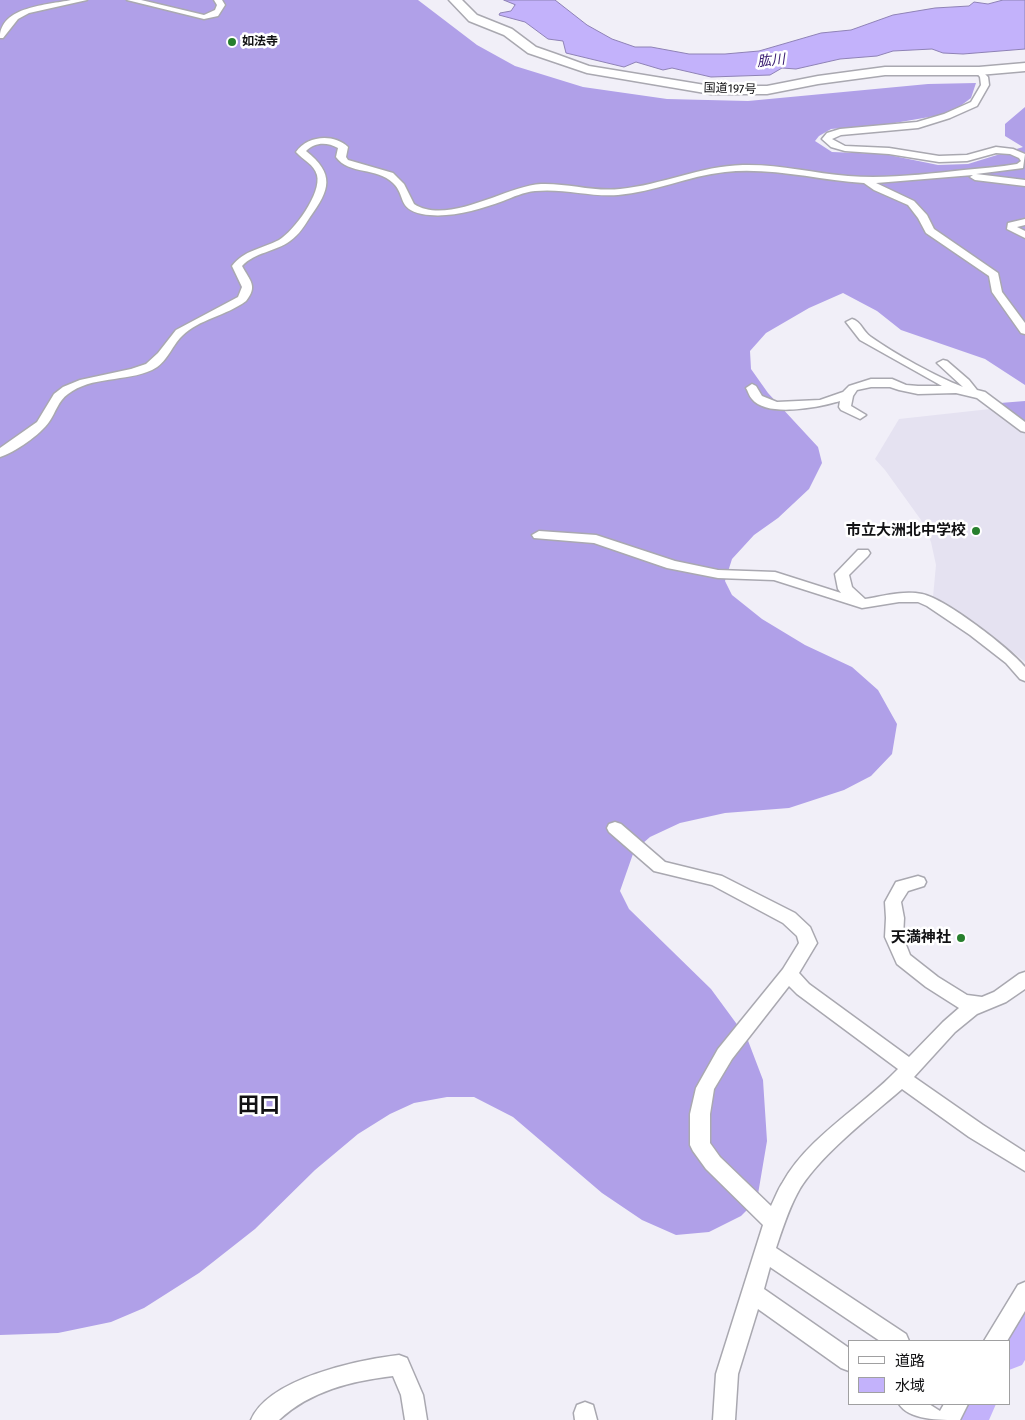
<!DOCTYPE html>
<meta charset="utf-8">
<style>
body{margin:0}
#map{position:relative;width:1025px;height:1420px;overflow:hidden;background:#f1eff8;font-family:"Fira Sans","Noto Sans JP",sans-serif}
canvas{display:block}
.legend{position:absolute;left:848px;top:1340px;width:162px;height:65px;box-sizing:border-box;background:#fff;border:1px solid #a0a0a1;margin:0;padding:6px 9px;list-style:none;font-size:15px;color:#111113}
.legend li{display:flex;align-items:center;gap:10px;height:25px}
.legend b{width:25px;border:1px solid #a0a0a1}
</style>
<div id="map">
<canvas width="1025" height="1420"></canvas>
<ul class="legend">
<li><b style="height:6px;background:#fff"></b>道路</li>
<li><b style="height:14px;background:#c3b2fb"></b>水域</li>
</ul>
</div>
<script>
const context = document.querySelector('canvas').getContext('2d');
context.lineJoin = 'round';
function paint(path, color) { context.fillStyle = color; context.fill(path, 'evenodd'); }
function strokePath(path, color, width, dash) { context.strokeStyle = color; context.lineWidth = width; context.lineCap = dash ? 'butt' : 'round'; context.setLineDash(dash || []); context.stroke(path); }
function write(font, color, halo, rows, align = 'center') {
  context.font = font + ' "Fira Sans","Noto Sans JP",sans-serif'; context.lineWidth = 5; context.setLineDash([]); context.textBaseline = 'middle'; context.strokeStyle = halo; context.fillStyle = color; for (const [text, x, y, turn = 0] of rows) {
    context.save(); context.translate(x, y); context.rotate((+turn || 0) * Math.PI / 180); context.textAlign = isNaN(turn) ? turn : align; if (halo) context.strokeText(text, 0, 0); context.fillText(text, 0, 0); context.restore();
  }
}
paint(new Path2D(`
 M 990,409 L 1025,434 L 1025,662 L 990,634 L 933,597 L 936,565 L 931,542 L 921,520 L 885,470 L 875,459 L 899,419 Z`), '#e5e2f1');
paint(new Path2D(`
 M 0,0 L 418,0 L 477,45 L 515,66 L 583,87 L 667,99 L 748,101 L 928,84 L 976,83 L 971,98 L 955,110 L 935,116 L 883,125 L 831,129 L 819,136 L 815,141 L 832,152 L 884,154 L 938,165 L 968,164 L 1023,147 L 1005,136 L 1005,124 L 1025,107 L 1025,385 L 985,359 L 901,330 L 877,311 L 843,293 L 809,308 L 766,333 L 750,351 L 751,369 L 768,393 L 818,447 L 822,463 L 809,489 L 778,518 L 754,535 L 732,559 L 725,581 L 732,595 L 762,619 L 805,645 L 852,667 L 878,690 L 897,724 L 892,754 L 871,776 L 844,790 L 789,808 L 725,813 L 680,823 L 650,837 L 634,851 L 620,891 L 629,909 L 711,989 L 747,1038 L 763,1080 L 767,1141 L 757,1200 L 741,1216 L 709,1232 L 676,1235 L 642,1220 L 602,1193 L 513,1117 L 474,1097 L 447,1097 L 414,1103 L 390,1114 L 358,1134 L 315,1170 L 255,1229 L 199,1273 L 144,1308 L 111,1322 L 58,1333 L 0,1335 Z
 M 1025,401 L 1025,423 L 1000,403 Z`), '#b0a0e8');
const water = new Path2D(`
 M 504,0 L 555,0 L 587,25 L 612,39 L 635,47 L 651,47 L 689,54 L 725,54 L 759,51 L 821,33 L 851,30 L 893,15 L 935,8 L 969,6 L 974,2 L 988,4 L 1003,0 L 1025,0 L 1025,49 L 963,54 L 943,53 L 932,49 L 893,51 L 877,56 L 840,59 L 796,69 L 782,68 L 770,75 L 711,77 L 672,68 L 663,70 L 636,62 L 624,67 L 566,53 L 563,41 L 548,39 L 525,22 L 499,15 L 500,13 L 511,11 L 515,5 Z`);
paint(water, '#c3b2fb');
strokePath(water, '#8e82b5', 1);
paint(new Path2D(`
 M 1025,1306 L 1025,1360 L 1022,1365 L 1009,1370 L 1009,1341 L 995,1341 L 1012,1312 Z
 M 956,1404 L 996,1404 L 989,1420 L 949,1420 Z`), '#c3b2fb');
const minor = new Path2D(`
 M 71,0 L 87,0 L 29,13 L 18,19 L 3,38 L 0,38 C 0,6 48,5 71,0 Z
 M 127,0 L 141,0 L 204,15 L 215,10 L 217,5 L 214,0 L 222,0 L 225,5 L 218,16 L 204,19 Z
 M 979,68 L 988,77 L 989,85 L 977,106 L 950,118 L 918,128 L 841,135 L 832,139 L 845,146 L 889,148 L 939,156 L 967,155 L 996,147 L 1013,149 L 1025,154 L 1023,168 L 976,174 L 1025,180 L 1025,186 L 975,180 L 970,177 L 973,175 L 876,183 L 914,201 L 927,215 L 934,229 L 998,273 L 1002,292 L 1025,323 L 1025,334 L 1021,333 L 992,292 L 989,276 L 926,233 L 918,218 L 908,205 L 874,190 L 864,183 C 817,180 771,167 725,172 C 688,176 654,192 618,195 C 590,197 563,188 535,191 C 524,192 513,197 503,201 C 478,210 448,219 422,214 C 397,209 406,195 393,183 C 377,167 349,175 336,157 L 338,148 C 327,142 315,142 306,151 C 335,174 330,190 310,217 C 305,225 299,235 290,241 C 275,252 255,252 242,266 C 250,281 258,286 246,301 C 226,316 199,319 182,336 C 171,347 167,363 152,370 C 126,382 91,376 68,394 C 58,401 56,412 49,422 C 41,434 14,453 0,457 L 0,448 L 37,422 L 54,394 L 63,387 L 80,380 L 131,369 L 146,364 L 158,353 L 176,330 L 238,297 L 242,287 L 232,266 C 244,250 262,249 279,240 C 294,231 322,193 317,175 C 314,164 303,160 296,152 C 307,136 333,133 348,147 L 346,157 L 348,160 L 393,173 L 404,184 L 414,204 C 448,226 506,186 541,184 C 568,183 594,192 620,189 C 662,185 700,166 743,165 C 778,164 813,173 848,176 C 887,179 926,174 964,170 C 982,168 1000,167 1017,164 L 1021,161 L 1019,158 L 1010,154 L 996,153 L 967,161 L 939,162 L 889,154 L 845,151 L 831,147 L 822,139 L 827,133 L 840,129 L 917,122 L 944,114 L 971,102 L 981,85 L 980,77 L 975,71 Z
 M 1025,219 L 1025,225 L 1017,227 L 1025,231 L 1025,238 L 1007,229 L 1008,223 Z
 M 852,319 C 861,321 863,332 871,337 C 895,354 935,376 963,387 L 937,363 L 943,360 L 947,361 L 969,380 L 977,390 L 985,392 L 1025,422 L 1025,432 L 1021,431 L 977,398 L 956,393 L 918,394 L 899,390 L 890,387 L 871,387 L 857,390 L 853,396 L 851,406 L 866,415 L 860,419 L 841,410 L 839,407 L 840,401 C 820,407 767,418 752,399 C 749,396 748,391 746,388 L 752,384 L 756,386 L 762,396 L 777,402 L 820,400 L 843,392 L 849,386 L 871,379 L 892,379 L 906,385 L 918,386 L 942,386 L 860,340 L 846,322 Z
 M 539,531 L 596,535 L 675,561 L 718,570 L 775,572 L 841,593 L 838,589 L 835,574 L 858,550 L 868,550 L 870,553 L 868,556 L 849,575 L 852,587 L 865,599 C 883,596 904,590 922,594 C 946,599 1009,648 1025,667 L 1025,681 L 1020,679 L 1006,663 L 970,635 L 927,606 L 918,602 L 899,602 L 862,608 L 774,580 L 718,578 L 667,568 L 594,543 L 534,538 L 532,535 Z
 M 615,822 L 621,824 L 665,862 L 722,876 L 795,913 L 810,927 L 817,943 L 799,973 L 809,984 L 909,1057 L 943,1022 L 959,1008 L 926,987 L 897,964 L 885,937 L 886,918 L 885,902 L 896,882 L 918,876 L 924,878 L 926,882 L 924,886 L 908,891 L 901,902 L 904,918 L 903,937 L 910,955 L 938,977 L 967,995 L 982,997 L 994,992 L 1019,974 L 1025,972 L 1025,989 L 1006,1002 L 977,1014 L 955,1032 L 914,1077 L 983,1125 L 1025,1152 L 1025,1171 L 969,1137 L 902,1089 C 871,1116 815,1159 797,1194 C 788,1211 782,1230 776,1248 L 906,1334 L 909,1341 L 880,1341 L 770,1267 L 764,1289 L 849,1348 L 849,1371 L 841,1368 L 758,1309 L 738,1374 L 735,1420 L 713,1420 L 716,1374 L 763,1225 L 706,1169 L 693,1151 L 690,1145 L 690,1114 L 696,1088 L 718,1049 L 783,969 L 799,943 L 797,936 L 783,923 L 712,885 L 654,871 L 609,832 L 607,828 L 609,824 ZM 789,986 L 797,994 L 898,1069 C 863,1106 808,1137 783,1182 C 778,1189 775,1198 771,1206 L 720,1157 L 710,1143 L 710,1114 L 714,1089 L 732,1059 Z
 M 1025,1282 L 1025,1311 L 1007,1341 L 984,1341 L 1018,1285 Z
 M 399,1355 L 407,1358 L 423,1395 L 427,1420 L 405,1420 L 401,1395 L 393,1376 C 351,1381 310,1391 279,1420 L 251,1420 C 269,1378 358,1360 399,1355 Z
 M 585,1402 L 593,1405 L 597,1420 L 575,1420 L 574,1413 L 577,1405 Z
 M 899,1404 L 929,1404 L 940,1411 L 944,1404 L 968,1404 L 960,1420 C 939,1420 909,1420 899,1404 Z`);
const highway = new Path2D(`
 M 449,0 L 462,0 L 477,15 L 512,29 L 536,47 L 556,54 L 589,66 L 711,86 L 767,86 L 818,76 L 885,67 L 979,67 L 1025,63 L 1025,71 L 979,75 L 885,75 L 818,84 L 767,94 L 711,94 L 587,73 L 528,53 L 504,35 L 469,21 Z`);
strokePath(minor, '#a9a8b0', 3);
strokePath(highway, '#a9a8b0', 3);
paint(minor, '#fff');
paint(highway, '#fff');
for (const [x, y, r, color] of [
 [232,42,5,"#277f2d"],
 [976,531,5,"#277f2d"],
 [961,938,5,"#277f2d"]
]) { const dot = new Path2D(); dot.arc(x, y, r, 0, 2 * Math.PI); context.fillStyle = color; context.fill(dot); strokePath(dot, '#fff', 2); }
write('bold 12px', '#111113', '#fff', [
 ["如法寺",242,42]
], 'left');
write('12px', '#111113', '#fff', [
 ["国道197号",730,89,2]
]);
write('italic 14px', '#3e2174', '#fff', [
 ["肱川",771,61,-6]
]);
write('bold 15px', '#111113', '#fff', [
 ["市立大洲北中学校",966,531],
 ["天満神社",951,938]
], 'right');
write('bold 21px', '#111113', '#fff', [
 ["田口",259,1106]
]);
</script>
